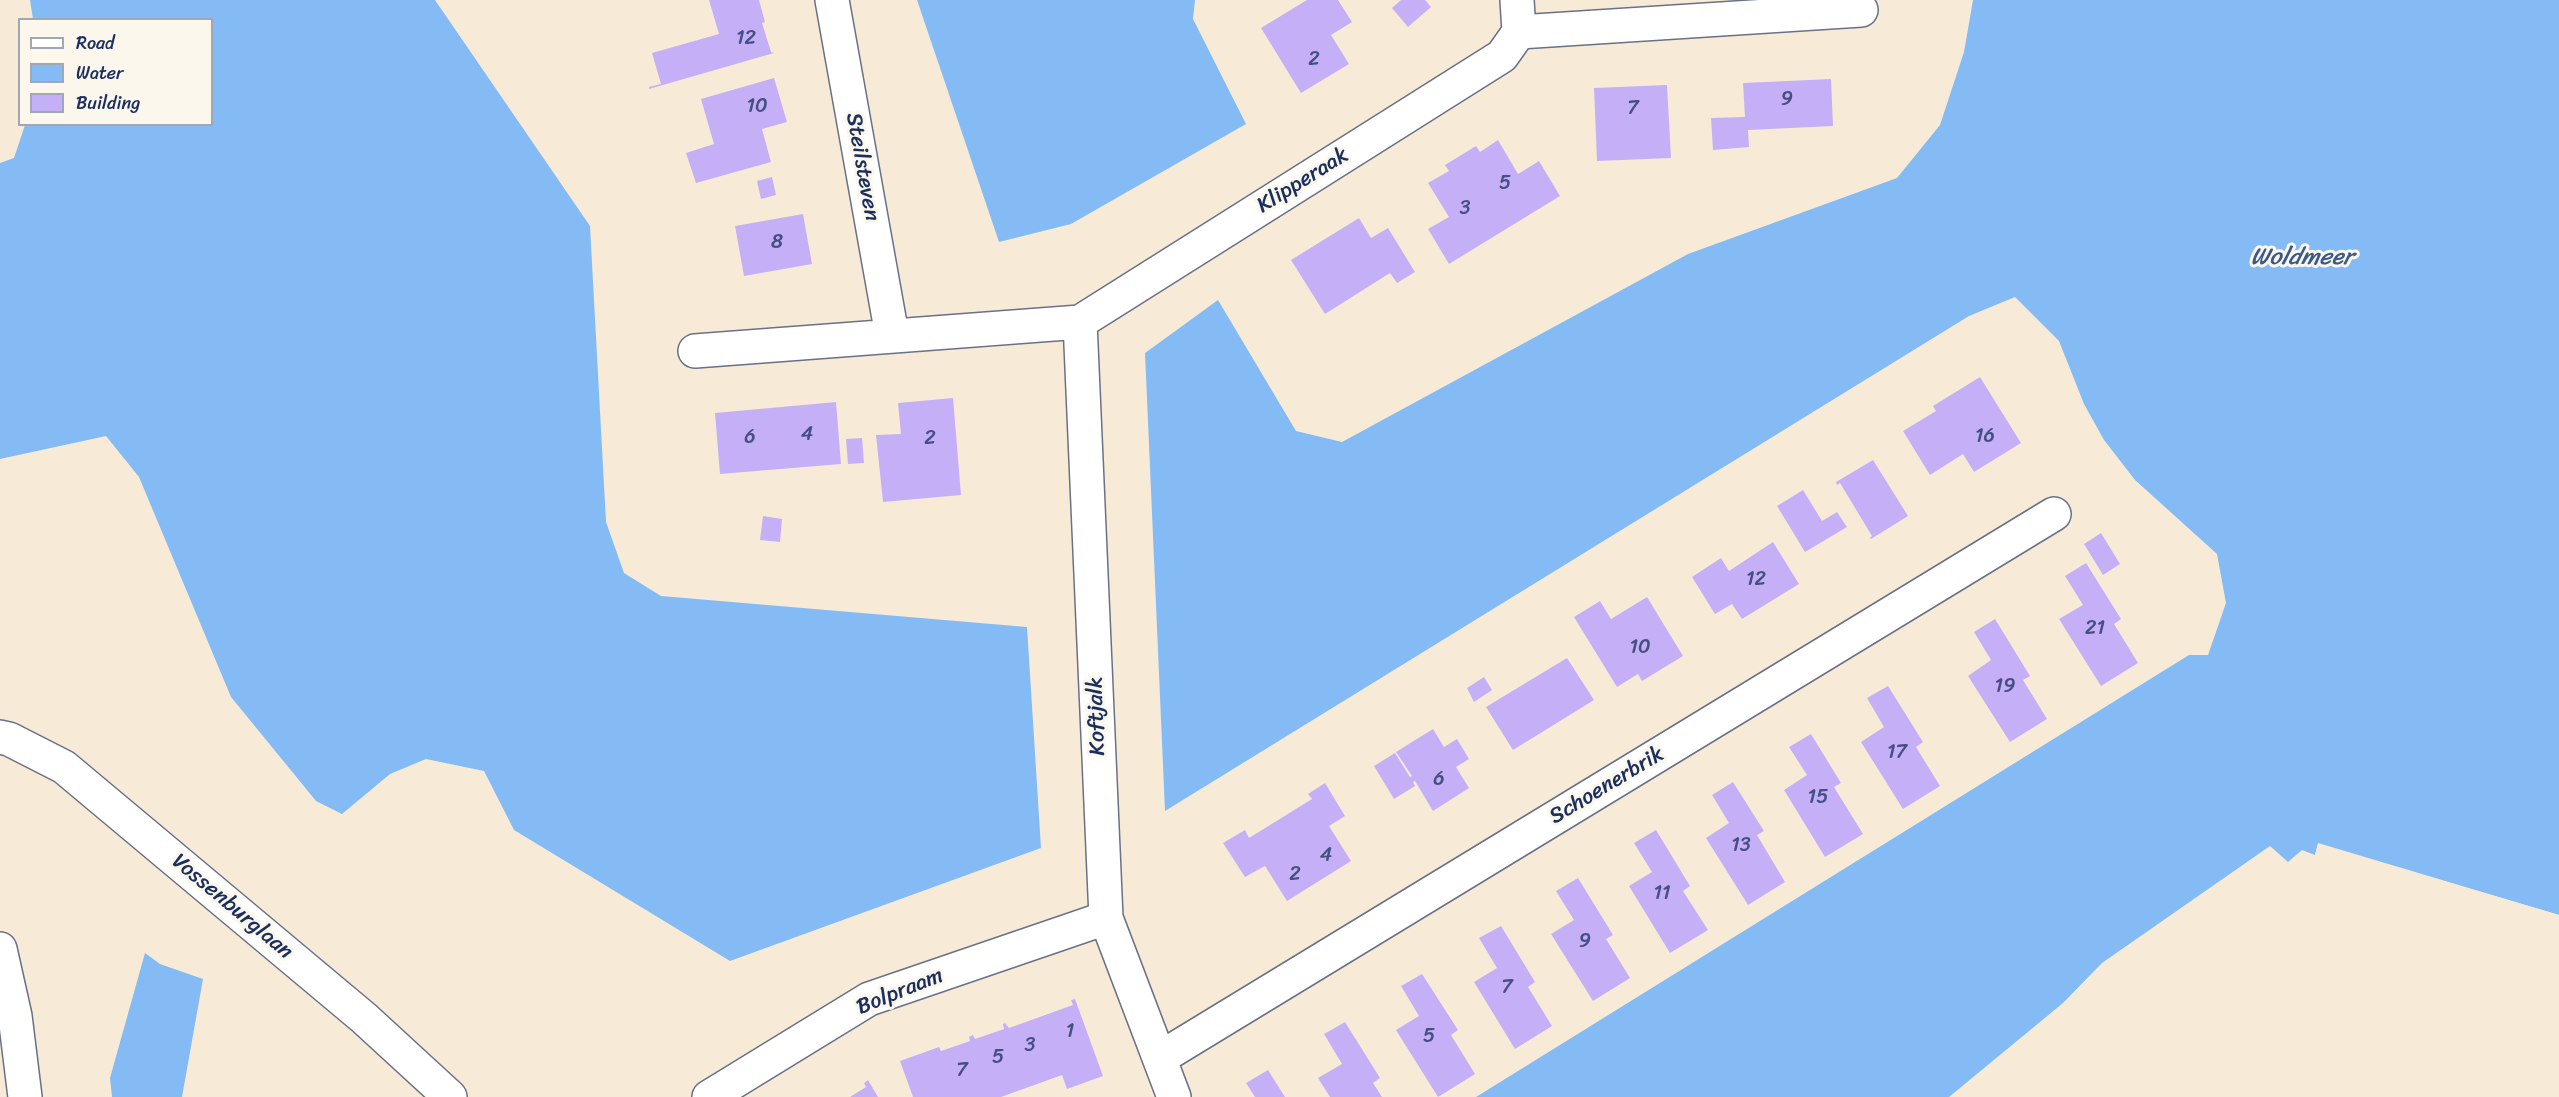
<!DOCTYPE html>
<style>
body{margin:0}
#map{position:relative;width:2559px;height:1097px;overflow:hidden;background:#f7ebd7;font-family:Sriracha,sans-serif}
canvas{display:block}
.legend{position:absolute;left:18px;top:18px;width:195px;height:108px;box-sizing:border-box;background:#fbf7ec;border:2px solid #a1a7b3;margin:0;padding:8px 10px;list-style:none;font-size:18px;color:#1b2f5e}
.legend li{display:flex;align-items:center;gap:12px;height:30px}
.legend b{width:30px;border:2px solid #a1a7b3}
</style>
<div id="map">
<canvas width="2559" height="1097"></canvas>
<ul class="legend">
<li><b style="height:8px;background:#fff"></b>Road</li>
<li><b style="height:16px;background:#85bbf4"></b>Water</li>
<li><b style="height:16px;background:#c5b0f8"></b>Building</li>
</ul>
</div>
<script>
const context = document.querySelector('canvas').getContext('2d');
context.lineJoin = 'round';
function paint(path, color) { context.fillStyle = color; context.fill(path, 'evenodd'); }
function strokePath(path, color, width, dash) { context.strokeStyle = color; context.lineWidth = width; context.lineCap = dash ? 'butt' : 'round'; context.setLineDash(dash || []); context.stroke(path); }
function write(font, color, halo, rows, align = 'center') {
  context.font = font + ' Sriracha,sans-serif'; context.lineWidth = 6; context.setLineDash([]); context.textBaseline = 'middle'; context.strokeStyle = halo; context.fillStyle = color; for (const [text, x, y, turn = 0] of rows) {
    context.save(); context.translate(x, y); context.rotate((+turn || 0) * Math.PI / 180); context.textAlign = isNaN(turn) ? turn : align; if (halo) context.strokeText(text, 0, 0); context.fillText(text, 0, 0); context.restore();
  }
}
paint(new Path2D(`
 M 30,0 L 435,0 L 590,226 L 606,522 L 624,573 L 661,596 L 1027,627 L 1041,848 L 730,961 L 514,830 L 484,771 L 426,759 L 390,774 L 342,814 L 316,801 L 231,697 L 139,477 L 106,436 L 0,459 L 0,163 L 14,158 L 25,125 L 212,124 L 212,20 L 33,19 Z
 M 917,0 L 1195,0 L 1193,19 L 1246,124 L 1071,224 L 999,242 Z
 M 1973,0 L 2559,0 L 2559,915 L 2318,844 L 2315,855 L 2302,850 L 2288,862 L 2270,846 L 2102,963 L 2063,1003 L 1949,1097 L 1476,1097 L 2189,655 L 2208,655 L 2226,603 L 2217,554 L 2135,480 L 2104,440 L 2084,404 L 2059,341 L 2015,297 L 1969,316 L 1165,811 L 1145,353 L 1218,300 L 1296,431 L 1342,442 L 1688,254 L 1897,178 L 1940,125 L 1964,52 Z
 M 145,953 L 160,964 L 203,979 L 182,1097 L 112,1097 L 110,1078 Z`), '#85bbf4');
paint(new Path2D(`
 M 2318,843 L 2559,915 L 2559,918 L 2320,847 L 2318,856 L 2315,855 Z
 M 2059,1007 L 2060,1009 L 1954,1097 L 1950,1097 Z`), '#f7ebd7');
paint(new Path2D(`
 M 709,0 L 759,0 L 765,22 L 762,23 L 771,52 L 774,53 L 649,89 L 649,87 L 661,84 L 652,53 L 719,34 Z
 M 1307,0 L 1338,0 L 1352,22 L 1331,35 L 1349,64 L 1301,93 L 1261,28 Z
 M 1401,0 L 1425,0 L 1431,7 L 1408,27 L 1392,8 Z
 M 774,78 L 787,122 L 762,129 L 771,162 L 696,183 L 686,153 L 714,144 L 701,99 Z
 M 1831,79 L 1833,126 L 1748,130 L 1749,147 L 1713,150 L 1711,118 L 1745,117 L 1743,83 Z
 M 1667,85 L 1671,158 L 1597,161 L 1594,88 Z
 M 1498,140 L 1518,174 L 1539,161 L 1560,196 L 1449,264 L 1428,229 L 1449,217 L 1428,183 L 1449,171 L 1445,165 L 1476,146 L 1480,152 Z
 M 772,177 L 776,195 L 761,199 L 757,181 Z
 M 803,214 L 812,264 L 744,276 L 735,226 Z
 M 1359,218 L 1371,238 L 1388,228 L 1415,272 L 1397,283 L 1390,273 L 1325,314 L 1291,260 Z
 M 1980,377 L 2021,443 L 1974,472 L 1963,454 L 1930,475 L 1903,431 L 1936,411 L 1933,406 Z
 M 953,398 L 961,495 L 883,502 L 876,435 L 901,434 L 898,403 Z
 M 836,402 L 841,464 L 720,474 L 715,413 Z
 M 862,438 L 864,463 L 848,464 L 846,439 Z
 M 1873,460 L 1908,516 L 1871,539 L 1870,538 L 1872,536 L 1840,483 L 1837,485 L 1836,482 Z
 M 1803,490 L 1822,521 L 1837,512 L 1847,527 L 1805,552 L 1777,506 Z
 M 763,516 L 782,519 L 780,542 L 760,540 Z
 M 2101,533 L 2120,564 L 2103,575 L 2084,544 Z
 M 1773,542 L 1799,584 L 1742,619 L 1732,604 L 1715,614 L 1692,577 L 1721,558 L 1729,571 Z
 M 2086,563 L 2121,619 L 2114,624 L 2138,663 L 2101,686 L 2059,619 L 2083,605 L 2065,576 Z
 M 1647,597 L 1683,656 L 1642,681 L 1638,674 L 1617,687 L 1574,617 L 1600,601 L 1611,619 Z
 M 1995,619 L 2030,676 L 2023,680 L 2047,719 L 2010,742 L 1968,676 L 1991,660 L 1974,632 Z
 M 1567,658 L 1594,700 L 1513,750 L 1486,707 Z
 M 1484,677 L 1492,690 L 1474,702 L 1467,688 Z
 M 1888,686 L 1923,742 L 1916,747 L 1940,786 L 1903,809 L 1861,742 L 1884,727 L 1867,698 Z
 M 1433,729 L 1444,747 L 1457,739 L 1469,759 L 1456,767 L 1469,788 L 1433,811 L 1415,781 L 1413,782 L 1415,786 L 1394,799 L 1374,766 L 1395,753 L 1410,777 L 1412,776 L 1396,752 Z
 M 1811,734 L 1841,783 L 1834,787 L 1863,834 L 1825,857 L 1784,790 L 1807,775 L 1789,747 Z
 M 1733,782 L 1764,831 L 1757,835 L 1785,882 L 1748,905 L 1706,838 L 1729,823 L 1712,795 Z
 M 1325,783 L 1345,816 L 1329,826 L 1351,861 L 1287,901 L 1265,866 L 1245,877 L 1223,843 L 1245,830 L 1249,838 L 1312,799 L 1308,794 Z
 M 1656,830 L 1690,886 L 1683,891 L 1708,930 L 1670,953 L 1629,886 L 1652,872 L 1634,843 Z
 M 1578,878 L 1613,935 L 1606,939 L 1630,978 L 1593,1001 L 1551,934 L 1574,920 L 1556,891 Z
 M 1501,926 L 1535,982 L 1528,987 L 1552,1026 L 1515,1049 L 1474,982 L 1497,968 L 1479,938 Z
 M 1422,974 L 1458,1030 L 1451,1035 L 1475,1074 L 1438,1097 L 1396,1030 L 1419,1016 L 1401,986 Z
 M 1075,999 L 1103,1076 L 1067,1089 L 1062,1075 L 1001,1097 L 913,1097 L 900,1061 L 939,1047 L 941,1051 L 970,1041 L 969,1037 L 973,1035 L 975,1039 L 1004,1029 L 1003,1024 L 1005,1023 L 1009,1028 L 1073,1005 L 1071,1000 Z
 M 1345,1022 L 1380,1078 L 1373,1083 L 1382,1097 L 1330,1097 L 1318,1078 L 1342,1064 L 1324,1034 Z
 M 1268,1070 L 1285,1097 L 1255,1097 L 1246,1083 Z
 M 868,1080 L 878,1097 L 850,1097 L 866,1087 L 864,1083 Z`), '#c5b0f8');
const street = new Path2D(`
 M 832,0 L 892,335
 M 1517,0 L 1519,32
 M 1080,322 L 1106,918 L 1174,1097
 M 695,351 L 1080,322 L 1502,56 L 1519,32 L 1861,10
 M 0,949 L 15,1016 L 25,1097
 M 1160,1058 L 2054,514
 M 709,1097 L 869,999 L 1106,918`);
const secondary = new Path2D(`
 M 0,737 L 9,739 L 64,767 L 364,1018 L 450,1097`);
strokePath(street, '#687188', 36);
strokePath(secondary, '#687188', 36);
strokePath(street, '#fff', 33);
strokePath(secondary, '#fff', 33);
write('20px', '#464f84', null, [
 ["12",746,39],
 ["2",1314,60],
 ["9",1787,100],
 ["10",757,107],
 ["7",1633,109],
 ["5",1505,184],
 ["3",1465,209],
 ["8",777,243],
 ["4",807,435],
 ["16",1985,437],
 ["6",750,438],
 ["2",930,439],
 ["12",1756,580],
 ["21",2095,629],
 ["10",1640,648],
 ["19",2005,687],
 ["17",1897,753],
 ["6",1439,780],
 ["15",1818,798],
 ["13",1741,846],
 ["4",1326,856],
 ["2",1295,875],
 ["11",1662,894],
 ["9",1585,942],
 ["7",1507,988],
 ["1",1070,1032],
 ["5",1429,1037],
 ["3",1030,1046],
 ["5",998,1058],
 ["7",962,1071]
]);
write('22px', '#1b2f5e', '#fbf7ec', [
 ["Steilsteven",862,167,80],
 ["Klipperaak",1303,181,-32],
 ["Koftjalk",1097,716,-92],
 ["Schoenerbrik",1607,786,-31],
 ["Vossenburglaan",232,907,40],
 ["Bolpraam",900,992,-22]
]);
write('italic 24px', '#3b598b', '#fbf7ec', [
 ["Woldmeer",2302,258]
]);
</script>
